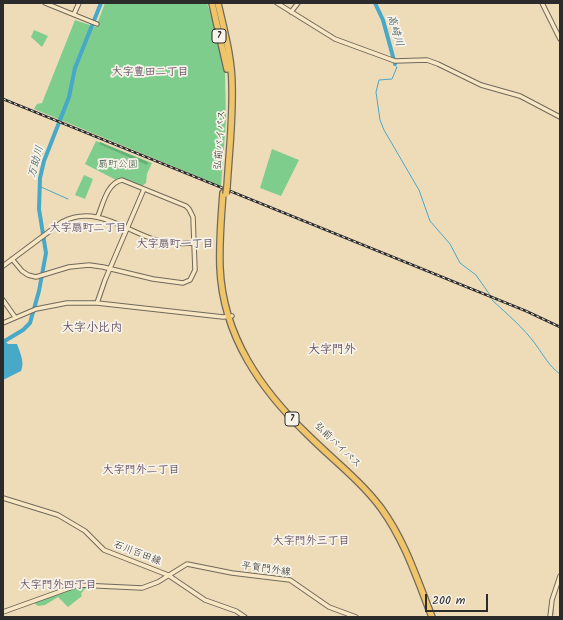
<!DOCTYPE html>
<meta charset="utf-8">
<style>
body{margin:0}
#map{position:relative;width:563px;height:620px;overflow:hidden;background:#eedcb9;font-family:Kalam,sans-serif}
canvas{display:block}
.frame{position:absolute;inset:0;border:4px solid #2b2b2b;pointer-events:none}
.scale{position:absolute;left:425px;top:594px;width:63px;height:18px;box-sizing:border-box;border:2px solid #2b2b2b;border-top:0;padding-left:5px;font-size:12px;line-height:14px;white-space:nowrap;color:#2b2b2b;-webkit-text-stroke:3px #f7f3e8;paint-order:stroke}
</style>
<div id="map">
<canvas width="563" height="620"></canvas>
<div class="frame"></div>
<div class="scale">200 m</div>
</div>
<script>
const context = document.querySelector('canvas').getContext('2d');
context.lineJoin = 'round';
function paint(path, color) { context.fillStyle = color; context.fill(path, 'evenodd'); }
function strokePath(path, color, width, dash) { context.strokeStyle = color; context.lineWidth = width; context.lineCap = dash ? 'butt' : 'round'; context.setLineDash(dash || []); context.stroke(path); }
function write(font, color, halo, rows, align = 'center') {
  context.font = font + ' Kalam,"Klee One",sans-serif'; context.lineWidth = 3.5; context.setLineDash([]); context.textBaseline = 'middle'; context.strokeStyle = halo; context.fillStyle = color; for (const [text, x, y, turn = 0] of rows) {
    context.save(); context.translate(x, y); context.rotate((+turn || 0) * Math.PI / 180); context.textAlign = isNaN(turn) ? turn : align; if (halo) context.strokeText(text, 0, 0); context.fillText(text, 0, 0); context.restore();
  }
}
paint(new Path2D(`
 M 105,3 L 207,3 L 219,40 L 225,73 L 226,120 L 221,186 L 34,109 L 37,104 L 42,103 L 75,20 L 96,27 Z
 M 34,30 L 48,36 L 42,47 L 31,37 Z
 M 96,141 L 152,163 L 147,174 L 146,183 L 142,186 L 122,179 L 116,180 L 85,164 Z
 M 272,149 L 299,160 L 281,196 L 260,188 Z
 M 84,175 L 93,179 L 85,199 L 75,195 Z
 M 75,587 L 86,587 L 81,594 L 82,596 L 68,607 L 58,597 L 45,605 L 38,606 L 34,603 Z`), '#7fcd8d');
paint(new Path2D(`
 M 100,142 L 148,162 L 147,165 L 99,144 Z`), '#67b078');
paint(new Path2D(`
 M 6,342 L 8,344 L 17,344 C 20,352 25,363 21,371 L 3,380 L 3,344 Z`), '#48a8c7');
strokePath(new Path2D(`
 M 396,67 L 397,67 L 392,79 L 379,80 L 376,92 L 380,120 L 384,130 L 419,190 L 430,221 L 450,244 L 460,263 L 476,275 L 490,295
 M 41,187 L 68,199
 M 492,300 C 507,314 524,328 536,345 C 544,356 549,366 560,374
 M 553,614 L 553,607`), '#48a8c7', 1);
strokePath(new Path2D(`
 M 375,3 L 383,20 L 395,64
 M 3,342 L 23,330 L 30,323 L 39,291 L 46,253 L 39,209 L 40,178 L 44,161 L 69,97 L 75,68 L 101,3`), '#48a8c7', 4);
const secondary = new Path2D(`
 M 45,3 L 97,24
 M 277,3 L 335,39 L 395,61 L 427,60 L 438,64 L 481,85 L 520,96 L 560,117
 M 542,3 L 560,39
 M 291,12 L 298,3
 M 74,14 L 79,3
 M 12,259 L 22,271 L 28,275 L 36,277 L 69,267 L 89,265 L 103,267 L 153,279 L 183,283 L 190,280 L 195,270 L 193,217 L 189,209 L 186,206 L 122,180 C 107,183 103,204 98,216
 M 3,266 L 62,222 C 95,205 123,229 153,239 C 167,244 180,244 194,243
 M 3,300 L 15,317
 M 97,303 L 105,280 L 144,189
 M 3,323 L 36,309 L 67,303 L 97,303 L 223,317 L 232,316
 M 3,498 L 58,515 L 85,531 L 104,550 L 168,575 L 205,600 L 236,611 L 245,617
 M 3,612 L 78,585 L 142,588 L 158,582 L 187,564 L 232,573 L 290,580 L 329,607 L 356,617
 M 550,617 L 552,600 L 560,576`);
const highway = new Path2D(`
 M 212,3 L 227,69
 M 218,3 C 224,30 232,58 232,85 C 233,120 229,153 227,187
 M 223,193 C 221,218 219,243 220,268 C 223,336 261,390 308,435 C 332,459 361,481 381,508 C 405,541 417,579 432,617`);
strokePath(secondary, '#6f695d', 5.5);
strokePath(highway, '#6f695d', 8);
strokePath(secondary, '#f9e7c3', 3.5);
strokePath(highway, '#f0c469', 5.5);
const rail = new Path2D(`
 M 3,99 L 526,311 L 560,327`);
strokePath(rail, '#2b2b2b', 2.5);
strokePath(rail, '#f7f3e8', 1, [3]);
const highwayBridge = new Path2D(`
 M 226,194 L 227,187`);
strokePath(highwayBridge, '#6f695d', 8, []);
strokePath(highwayBridge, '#f0c469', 5.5);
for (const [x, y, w] of [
 [219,36,14],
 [292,419,14]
]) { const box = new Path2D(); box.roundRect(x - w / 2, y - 7, w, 14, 3); context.fillStyle = '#f7f3e8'; context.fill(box); strokePath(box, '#2b2b2b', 1); }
write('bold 9px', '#2b2b2b', null, [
 ["7",219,36],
 ["7",292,419]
]);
write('10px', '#2b2b2b', '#f7f3e8', [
 ["弘前バイパス",221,140,-86],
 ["弘前バイパス",337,446,44],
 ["石川百田線",137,554,21],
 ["平賀門外線",266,570,8]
]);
write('10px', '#445c48', '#f7f3e8', [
 ["扇町公園",118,165]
]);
write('italic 11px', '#355762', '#f7f3e8', [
 ["高崎川",394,31,73],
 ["万助川",37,162,-75]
]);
write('bold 11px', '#624e64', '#f7f3e8', [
 ["大字豊田二丁目",150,73],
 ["大字扇町二丁目",88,229],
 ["大字扇町一丁目",175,245],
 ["大字門外二丁目",141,471],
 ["大字門外三丁目",311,542],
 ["大字門外四丁目",58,586]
]);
write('bold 12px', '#624e64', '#f7f3e8', [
 ["大字小比内",92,329],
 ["大字門外",332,351]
]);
</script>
